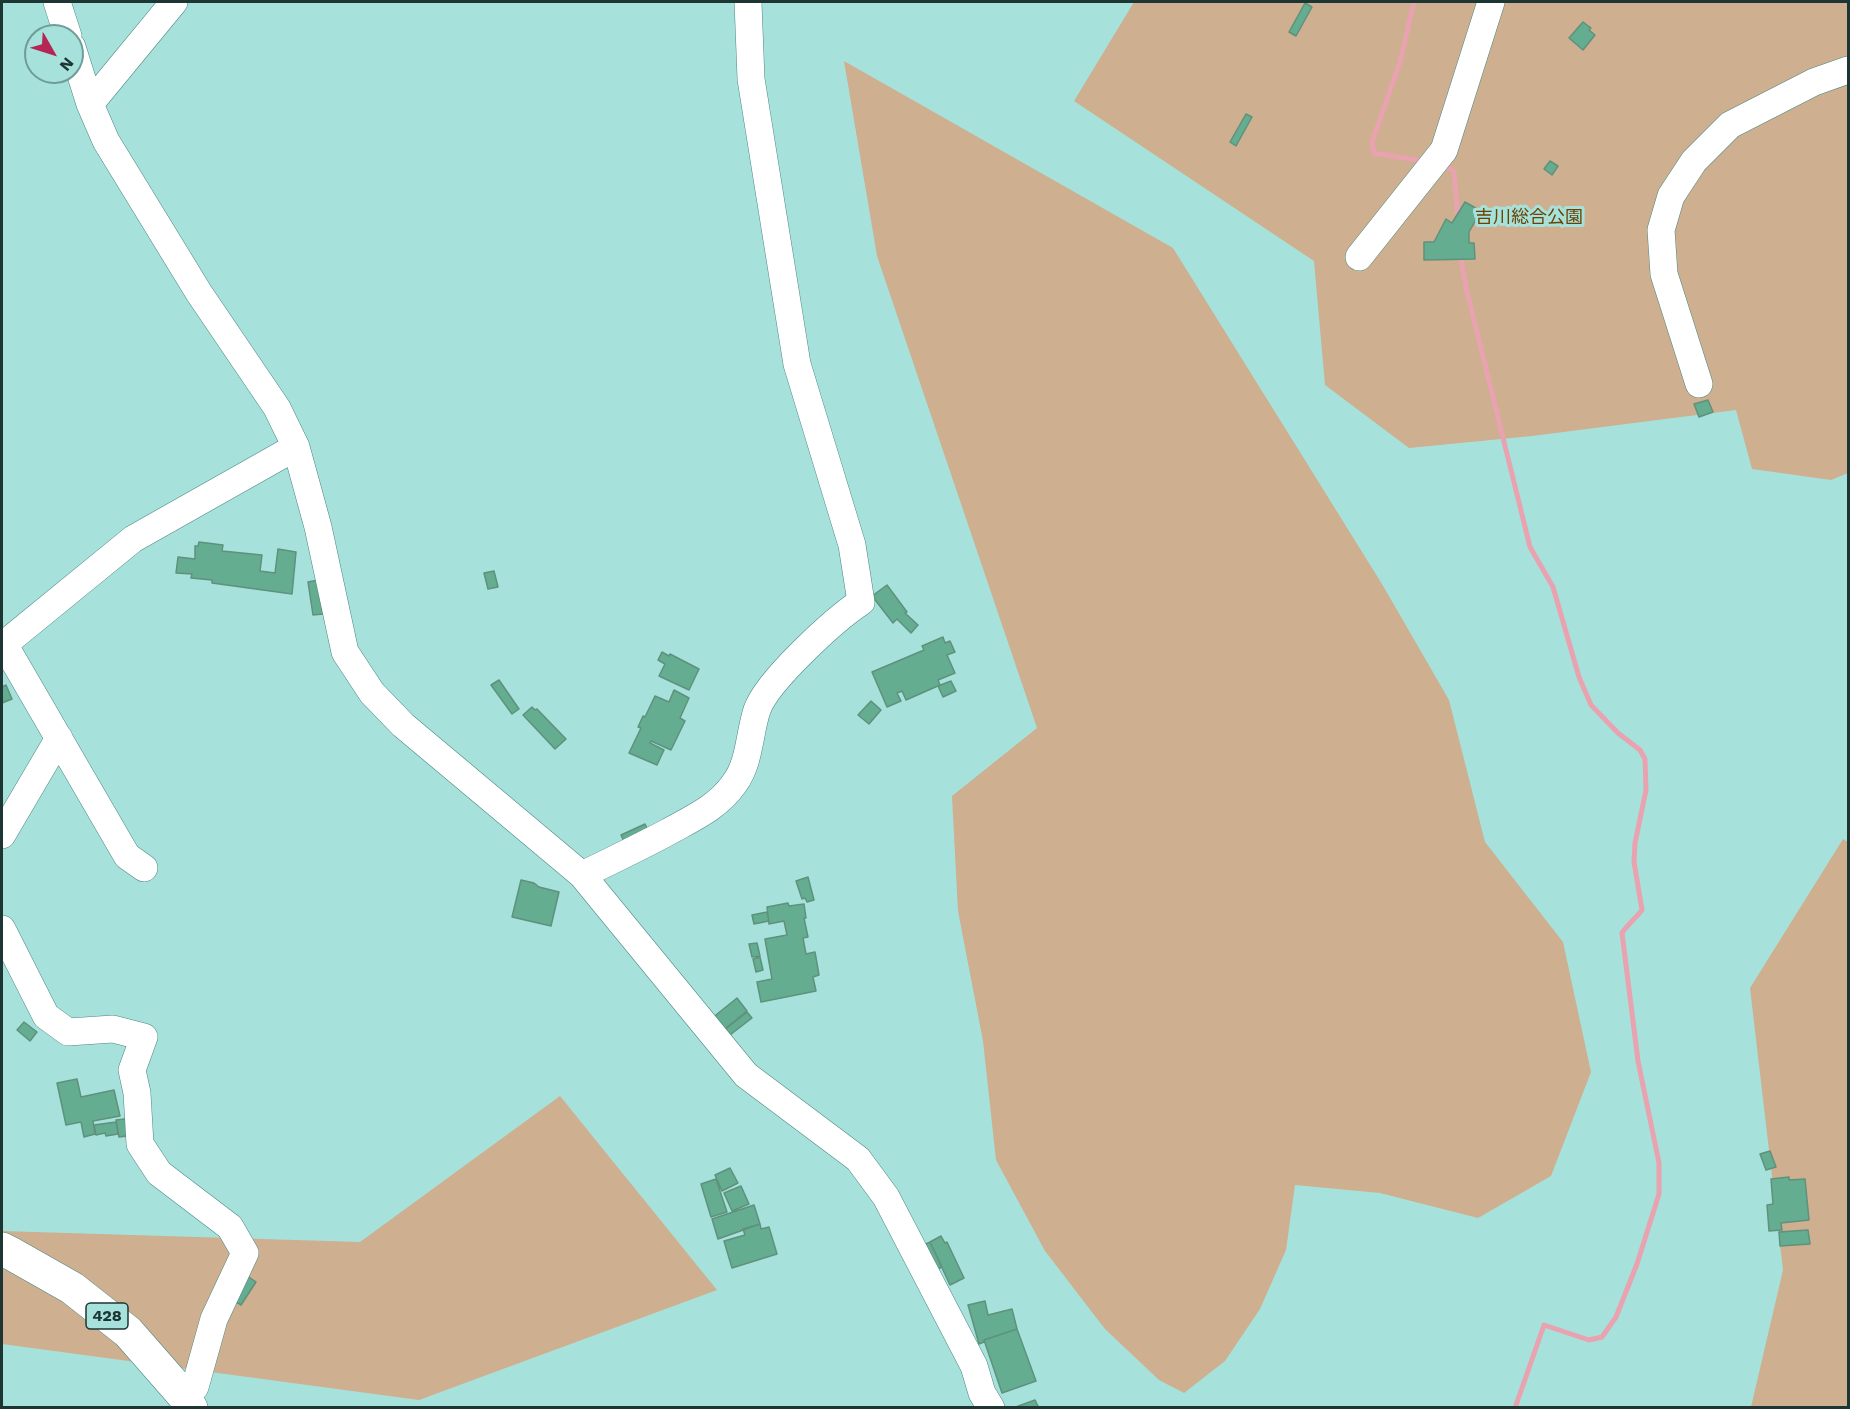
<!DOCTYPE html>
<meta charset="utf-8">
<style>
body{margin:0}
#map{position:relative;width:1850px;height:1409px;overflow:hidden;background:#a6e2db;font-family:"Work Sans",sans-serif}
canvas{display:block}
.frame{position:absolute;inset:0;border:3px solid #1d3633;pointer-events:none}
.north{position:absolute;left:24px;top:24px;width:60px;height:60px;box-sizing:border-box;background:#a6e2db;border:2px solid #6f9d98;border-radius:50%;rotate:129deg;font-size:16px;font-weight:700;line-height:24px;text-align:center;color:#1d3633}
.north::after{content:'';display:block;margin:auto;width:21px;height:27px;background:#b52655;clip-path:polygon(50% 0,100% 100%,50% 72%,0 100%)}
</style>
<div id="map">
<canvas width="1850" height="1409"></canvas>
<div class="frame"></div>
<div class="north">N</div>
</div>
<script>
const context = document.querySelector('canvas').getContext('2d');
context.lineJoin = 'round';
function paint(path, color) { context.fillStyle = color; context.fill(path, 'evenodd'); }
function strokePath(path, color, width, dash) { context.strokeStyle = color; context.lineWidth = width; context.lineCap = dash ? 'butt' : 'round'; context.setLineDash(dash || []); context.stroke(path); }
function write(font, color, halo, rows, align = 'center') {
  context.font = font + ' "Work Sans","Noto Sans JP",sans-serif'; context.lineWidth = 6; context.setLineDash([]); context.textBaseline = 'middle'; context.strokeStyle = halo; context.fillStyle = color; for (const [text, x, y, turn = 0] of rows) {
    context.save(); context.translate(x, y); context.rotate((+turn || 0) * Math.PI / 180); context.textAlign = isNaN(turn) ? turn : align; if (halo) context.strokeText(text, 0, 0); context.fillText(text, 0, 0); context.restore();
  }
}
paint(new Path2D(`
 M 1134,2 L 1848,2 L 1848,473 L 1831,480 L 1752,469 L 1736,410 L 1532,436 L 1409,448 L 1325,385 L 1314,261 L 1074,101 Z
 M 844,61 L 1173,248 L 1382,584 L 1449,700 L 1485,842 L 1563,942 L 1591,1072 L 1551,1176 L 1478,1218 L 1380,1193 L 1295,1185 L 1286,1250 L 1260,1309 L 1225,1361 L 1184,1393 L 1159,1380 L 1105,1329 L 1045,1251 L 996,1160 L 983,1041 L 958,911 L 952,796 L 1037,728 L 877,256 Z
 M 1843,839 L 1848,842 L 1848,1407 L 1751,1407 L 1783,1270 L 1750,988 Z
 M 560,1096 L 717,1290 L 419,1400 L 2,1344 L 2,1231 L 360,1242 Z`), '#ceaf8f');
strokePath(new Path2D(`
 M 1414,2 L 1400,62 L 1372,142 L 1374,153 L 1423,161
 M 1441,165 L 1454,171 L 1458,219
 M 1460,253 L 1467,292 L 1530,547 L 1553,587 L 1579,677 L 1591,705 L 1618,733 L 1640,750 L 1645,759 L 1646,790 L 1635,843 L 1634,862 L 1642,910 C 1635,919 1628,924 1622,933 L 1638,1061 L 1659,1163 L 1659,1194 L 1637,1264 L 1616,1317 L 1602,1337 L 1589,1340 L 1544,1325 L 1515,1408`), '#e9a2af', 5);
const building = new Path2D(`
 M 1305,3 L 1312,7 L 1296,36 L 1289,32 Z
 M 1583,22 L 1591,28 L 1589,30 L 1595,35 L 1583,50 L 1569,38 Z
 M 1246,114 L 1252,117 L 1236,146 L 1230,142 Z
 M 1550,161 L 1558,166 L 1552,175 L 1544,169 Z
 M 1465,202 L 1481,211 L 1469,232 L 1469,243 L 1474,243 L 1475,259 L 1424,260 L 1424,242 L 1434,242 L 1446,219 L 1452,223 Z
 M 1708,400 L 1713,412 L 1699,417 L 1694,404 Z
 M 199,542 L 223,545 L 222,551 L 262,555 L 260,571 L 275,573 L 278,549 L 296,552 L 292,594 L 212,583 L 212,580 L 191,578 L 192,574 L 176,573 L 178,557 L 195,559 L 195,546 L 198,546 Z
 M 494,571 L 498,587 L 488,589 L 484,573 Z
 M 318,580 L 323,614 L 313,615 L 308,582 Z
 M 887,585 L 907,612 L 905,613 L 918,625 L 911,633 L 897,619 L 893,623 L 872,596 Z
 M 943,637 L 945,643 L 950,641 L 955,652 L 947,655 L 955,673 L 938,680 L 940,685 L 906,700 L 902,691 L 897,693 L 901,701 L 887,707 L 872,672 L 924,650 L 922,646 Z
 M 662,652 L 669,656 L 670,654 L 699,669 L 689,690 L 659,676 L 665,664 L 658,660 Z
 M 499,680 L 519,709 L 512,714 L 491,685 Z
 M 951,681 L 956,691 L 943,697 L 938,686 Z
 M 6,685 L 12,699 L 2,703 L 2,687 Z
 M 674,690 L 689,698 L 680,718 L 685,721 L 671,750 L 651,741 L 650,743 L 664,750 L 657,765 L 629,753 L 641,728 L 638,727 L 643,716 L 645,717 L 655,696 L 669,702 Z
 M 871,701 L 881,710 L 869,724 L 858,715 Z
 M 532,707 L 535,710 L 537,709 L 566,739 L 555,749 L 523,715 Z
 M 645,824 L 650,835 L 626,846 L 621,835 Z
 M 808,877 L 814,900 L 807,902 L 805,898 L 802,899 L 796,881 Z
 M 521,880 L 534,883 L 539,887 L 559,892 L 551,926 L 512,917 Z
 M 788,903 L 789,906 L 804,904 L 806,918 L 804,918 L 808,937 L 803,938 L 806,954 L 815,952 L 819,975 L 813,977 L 816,991 L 761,1002 L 757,982 L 772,979 L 765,939 L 787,935 L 784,921 L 769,924 L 767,907 Z
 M 767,912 L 769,921 L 754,924 L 752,915 Z
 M 757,943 L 760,956 L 752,957 L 749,944 Z
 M 760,957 L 763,970 L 756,972 L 753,959 Z
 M 737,998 L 747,1011 L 721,1032 L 711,1019 Z
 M 747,1012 L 752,1018 L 726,1038 L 722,1032 Z
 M 24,1022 L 37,1032 L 30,1041 L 17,1030 Z
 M 77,1079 L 81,1097 L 114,1090 L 120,1116 L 93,1121 L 95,1134 L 84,1137 L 81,1122 L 66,1125 L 57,1083 Z
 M 133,1118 L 135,1135 L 119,1137 L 116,1120 Z
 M 116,1122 L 118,1134 L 106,1136 L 105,1133 L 96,1135 L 94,1125 Z
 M 1770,1151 L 1776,1167 L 1766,1170 L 1760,1154 Z
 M 730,1168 L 738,1183 L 722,1191 L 715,1175 Z
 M 1789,1177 L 1789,1180 L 1805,1179 L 1809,1220 L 1781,1223 L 1782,1230 L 1769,1231 L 1767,1205 L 1773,1204 L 1771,1179 Z
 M 716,1179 L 727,1212 L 711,1217 L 701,1184 Z
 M 741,1186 L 749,1204 L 732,1211 L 724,1193 Z
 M 754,1205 L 760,1224 L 718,1239 L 712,1219 Z
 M 760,1224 L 761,1229 L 769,1227 L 777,1254 L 732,1268 L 724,1241 L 745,1235 L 743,1229 Z
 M 1808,1230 L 1810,1244 L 1780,1246 L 1779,1232 Z
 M 941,1236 L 945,1243 L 947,1242 L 964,1278 L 950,1285 L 930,1242 Z
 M 930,1242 L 942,1267 L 934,1271 L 922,1246 Z
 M 243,1273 L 256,1282 L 241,1305 L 227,1296 Z
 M 985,1301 L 988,1315 L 1012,1309 L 1017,1329 L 984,1340 L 984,1342 L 979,1344 L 968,1305 Z
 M 1017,1329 L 1036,1381 L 1002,1393 L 984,1340 Z
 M 1035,1400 L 1039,1408 L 1013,1408 Z`);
paint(building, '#64ad91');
strokePath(building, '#5f917d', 1.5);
const minor = new Path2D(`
 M 57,2 L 68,36
 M 72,47 L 90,104 L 106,141 L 199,293 L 277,408 L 296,447 L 318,527 L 345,652 L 372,693 L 403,725 L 582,875 L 746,1075 L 858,1159 L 886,1197 L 974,1366 L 982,1393 L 991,1408
 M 90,104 L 174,2
 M 1359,257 L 1444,150 L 1491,2
 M 1699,384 L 1664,274 L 1661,230 L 1671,196 L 1694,161 L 1730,125 L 1814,82 L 1848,70
 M 4,644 L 127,856 L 144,868
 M 2,646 L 133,539 L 296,447
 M 2,835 L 59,738
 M 582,875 C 611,861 640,847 668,832 C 693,818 718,807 734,784 C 750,763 749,734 757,710 C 767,681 835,619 861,602 L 852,545 L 797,364 L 751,79 L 748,2
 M 2,929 L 46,1016 L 68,1032 L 113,1029 L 144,1037 L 132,1070 L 137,1093 L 140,1144 L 159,1173 L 230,1227 L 245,1253 L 214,1319 L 195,1387 L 184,1396`);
const highway = new Path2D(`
 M 2,1249 L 12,1254 L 72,1288 L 128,1332 L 184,1396 L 191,1408`);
strokePath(minor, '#4d8781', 28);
strokePath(highway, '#4d8781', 34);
strokePath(minor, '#fff', 27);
strokePath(highway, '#fff', 33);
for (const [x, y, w] of [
 [107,1316,42]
]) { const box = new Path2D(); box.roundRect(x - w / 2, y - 13, w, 26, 4.5); context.fillStyle = '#a6e2db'; context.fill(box); strokePath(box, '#1d3633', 1.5); }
write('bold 16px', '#1d3633', null, [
 ["428",107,1316]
]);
write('18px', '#6d4000', '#a6e2db', [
 ["吉川総合公園",1529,218]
]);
</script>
